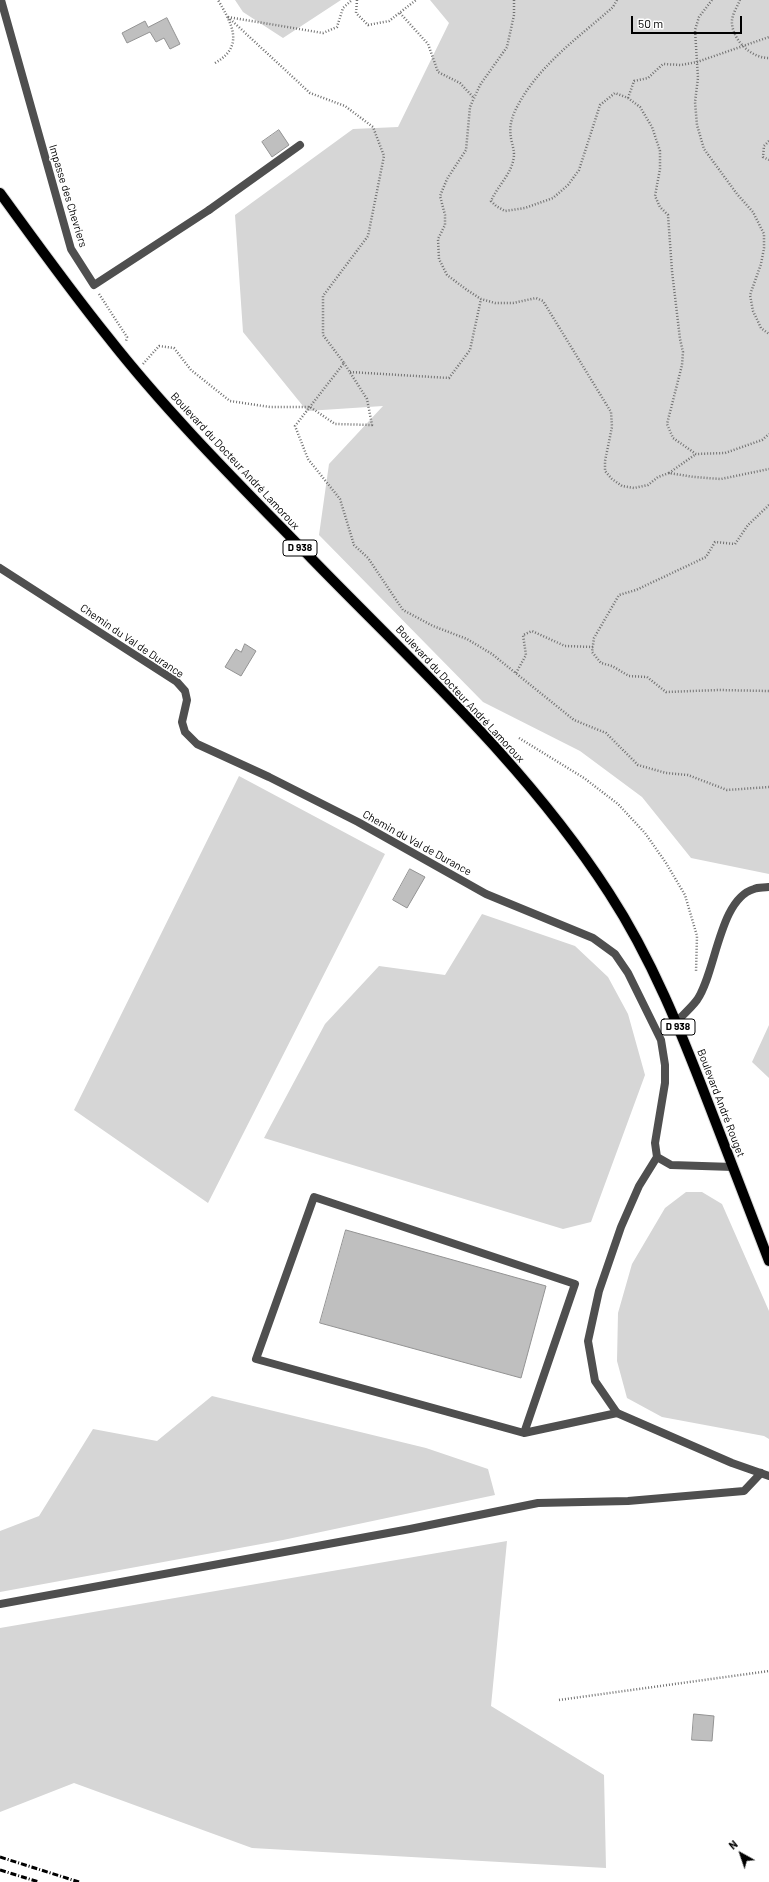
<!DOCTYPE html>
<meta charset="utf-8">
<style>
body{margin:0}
#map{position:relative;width:769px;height:1882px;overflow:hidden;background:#fff;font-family:Barlow,sans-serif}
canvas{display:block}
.north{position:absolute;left:721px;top:1834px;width:40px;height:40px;-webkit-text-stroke:3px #fff;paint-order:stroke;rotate:320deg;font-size:11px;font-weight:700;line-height:16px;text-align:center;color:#000}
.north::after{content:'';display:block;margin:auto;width:14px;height:18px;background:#000;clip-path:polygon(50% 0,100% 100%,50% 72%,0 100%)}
.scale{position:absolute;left:631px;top:16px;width:111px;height:18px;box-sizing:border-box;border:2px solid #000;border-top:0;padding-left:5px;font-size:12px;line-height:14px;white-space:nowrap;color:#000;-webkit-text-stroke:3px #fff;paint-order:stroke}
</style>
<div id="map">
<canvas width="769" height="1882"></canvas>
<div class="north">N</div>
<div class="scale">50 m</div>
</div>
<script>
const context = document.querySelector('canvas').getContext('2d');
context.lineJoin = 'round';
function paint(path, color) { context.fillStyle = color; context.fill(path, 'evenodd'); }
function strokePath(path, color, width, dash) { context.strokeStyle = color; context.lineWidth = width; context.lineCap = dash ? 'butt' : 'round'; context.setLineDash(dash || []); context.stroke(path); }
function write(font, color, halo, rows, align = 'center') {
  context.font = font + ' Barlow,sans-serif'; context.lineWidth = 3; context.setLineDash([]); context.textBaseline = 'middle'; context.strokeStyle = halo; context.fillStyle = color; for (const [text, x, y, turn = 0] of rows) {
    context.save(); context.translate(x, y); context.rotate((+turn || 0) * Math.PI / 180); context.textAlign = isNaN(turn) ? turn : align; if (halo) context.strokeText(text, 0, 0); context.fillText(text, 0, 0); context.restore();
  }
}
paint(new Path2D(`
 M 235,0 L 341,0 L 283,38 L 243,12 Z
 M 430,0 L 769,0 L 769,874 L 691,858 L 642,797 L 580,751 L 483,702 L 319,535 L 329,464 L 383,406 L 307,411 L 243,332 L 235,215 L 353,129 L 398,127 L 449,23 Z
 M 239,776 L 385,854 L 208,1203 L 74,1110 Z
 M 482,914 L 575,946 L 608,977 L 628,1014 L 645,1075 L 591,1222 L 563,1229 L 264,1138 L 325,1024 L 379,966 L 445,975 Z
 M 769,1025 L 769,1078 L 752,1062 Z
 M 686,1192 L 702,1192 L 722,1204 L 769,1311 L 769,1439 L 764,1436 L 662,1417 L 627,1398 L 617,1361 L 618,1313 L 632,1264 L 665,1208 Z
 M 212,1396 L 426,1448 L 488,1469 L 495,1495 L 283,1540 L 0,1592 L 0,1531 L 39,1516 L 93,1429 L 157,1441 Z
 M 507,1541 L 491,1706 L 604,1775 L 606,1868 L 252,1848 L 74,1783 L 0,1812 L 0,1628 Z`), '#d6d6d6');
const building = new Path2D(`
 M 167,18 L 180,44 L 170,49 L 164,38 L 156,42 L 150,32 L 127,43 L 122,33 L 145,21 L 148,27 Z
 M 279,130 L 289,145 L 272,157 L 262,142 Z
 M 245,644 L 256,651 L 241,676 L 225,667 L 236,649 L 241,652 Z
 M 410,869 L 425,877 L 407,908 L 393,900 Z
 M 346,1230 L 546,1286 L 521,1378 L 320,1323 Z
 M 694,1714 L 714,1716 L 712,1741 L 692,1740 Z`);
paint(building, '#bfbfbf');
strokePath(building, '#939393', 1);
const primary = new Path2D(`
 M 0,193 C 35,241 70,290 108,337 C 170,416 242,487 312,559 C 416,666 528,767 609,893 C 652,959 681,1032 709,1105 C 729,1157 749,1209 769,1261`);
strokePath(primary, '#dbdbdb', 12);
strokePath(new Path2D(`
 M 357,0 L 356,13 L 368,25 L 389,21 L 416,0
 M 514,0 L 514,15 L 507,47 L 480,85 L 470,107 L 466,150 L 447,179 L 440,196 L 445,215 L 445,225 L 438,239 L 439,259 L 447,275 L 467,290 L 481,299 L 495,303 L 513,303 L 536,298 L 543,301 L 611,412 L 612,427 L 605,461 L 605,471 L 612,479 L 622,486 L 634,488 L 648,485 L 658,477 L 669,473 L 694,477 L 721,479 L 769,469
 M 617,0 L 613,7 C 578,38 536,67 515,111 C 510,122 509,131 512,143 C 513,147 514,151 514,155 C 513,173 498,185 491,201 L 496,206 L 505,211 L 525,208 L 553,198 L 568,185 L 579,170 L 600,105 L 615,93 L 628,98 L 640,107 L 652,127 L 660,151 L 660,169 L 655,196 L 660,207 L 668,215 L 672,271 L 680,339 L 683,352 L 682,365 L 667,424 L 673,438 L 696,454 L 725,453 L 762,440 L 769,434
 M 712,0 L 699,17 L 695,30 L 698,78 L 695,102 L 697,125 L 704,149 L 737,194 L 753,212 L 764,234 L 764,248 L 761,264 L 750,295 L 753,311 L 761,328 L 769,334
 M 740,0 C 737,7 731,16 732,24 C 734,42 752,58 769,58
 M 400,13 L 428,44 L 438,72 L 460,83 L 474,98
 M 228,17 L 310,93 L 345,106 L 373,127 L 384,156 L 368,236 L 323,296 L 323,335 L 344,363 L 295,426 L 308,459 L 340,499 L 354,545 L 368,558 L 403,610 L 433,626 L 467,639 L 492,654 L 574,720 L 606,733 L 638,765 L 666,773 L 688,775 L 727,790 L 769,787
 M 228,17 L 323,33 L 337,27 L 343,8 L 352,0
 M 215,63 C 245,46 232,24 218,0
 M 628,98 L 634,81 L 648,78 L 663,64 L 681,65 L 697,62 L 769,37
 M 769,141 L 764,146 L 763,157 L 769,160
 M 99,294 L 127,337 L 126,341
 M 143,364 L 159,346 L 174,348 L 191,370 L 230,401 L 270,407 L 310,407 L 335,424 L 372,425 L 367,399 L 344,363
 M 350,372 L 449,378 L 470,350 L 481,299
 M 669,473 L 696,454
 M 769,505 L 748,525 L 735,544 L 715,542 L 706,557 L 636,590 L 619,595 L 594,638 L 592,652 L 601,663 L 612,666 L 629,676 L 647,677 L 666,692 L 719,690 L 769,691
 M 516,673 L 526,655 L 523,635 L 532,631 L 565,646 L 593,647
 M 519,738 L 584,778 L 618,804 L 645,833 L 666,863 L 685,895 L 697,936 L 696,972
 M 559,1700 L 769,1671`), '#717171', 2.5, [1, 2]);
strokePath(new Path2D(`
 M 209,210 L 300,145
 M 676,1022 C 683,1015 691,1008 697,1000 C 716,973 719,899 754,889 C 758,887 764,888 769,887
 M 524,1433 L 256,1359 L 314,1197 L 575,1284 L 524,1433 L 617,1413
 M 0,1604 L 410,1529 L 538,1503 L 628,1501 L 744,1491 L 761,1473`), '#4f4f4f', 8);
strokePath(new Path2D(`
 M 1,0 L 71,249 L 94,285 L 209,210
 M 0,568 L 177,682 L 185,691 L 187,700 L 182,722 L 185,732 L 197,744 L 269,777 L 358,822 L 486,894 L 593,938 L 615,954 L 628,973 L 661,1040 L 665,1065 L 665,1083 L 655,1143 L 657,1157 L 671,1165 L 733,1167
 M 657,1157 L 639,1186 L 621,1227 L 599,1291 L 588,1341 L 595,1381 L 617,1413 L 732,1463 L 769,1476`), '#4f4f4f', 8);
strokePath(primary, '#000', 10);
strokePath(new Path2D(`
 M 0,1857 L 79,1882
 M 0,1870 L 39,1882`), '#000', 3, [6, 2, 1, 2]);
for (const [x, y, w] of [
 [300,548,34],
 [678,1027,34]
]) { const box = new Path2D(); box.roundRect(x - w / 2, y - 8, w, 16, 3); context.fillStyle = '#fff'; context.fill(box); strokePath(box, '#000', 1); }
write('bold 10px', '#000', null, [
 ["D 938",300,548],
 ["D 938",678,1027]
]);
write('11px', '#000', '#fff', [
 ["Impasse des Chevriers",68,196,73],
 ["Boulevard du Docteur André Lamoroux",235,461,47],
 ["Chemin du Val de Durance",132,641,34],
 ["Boulevard du Docteur André Lamoroux",460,694,47],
 ["Chemin du Val de Durance",417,843,29],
 ["Boulevard André Rouget",721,1103,69]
]);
</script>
